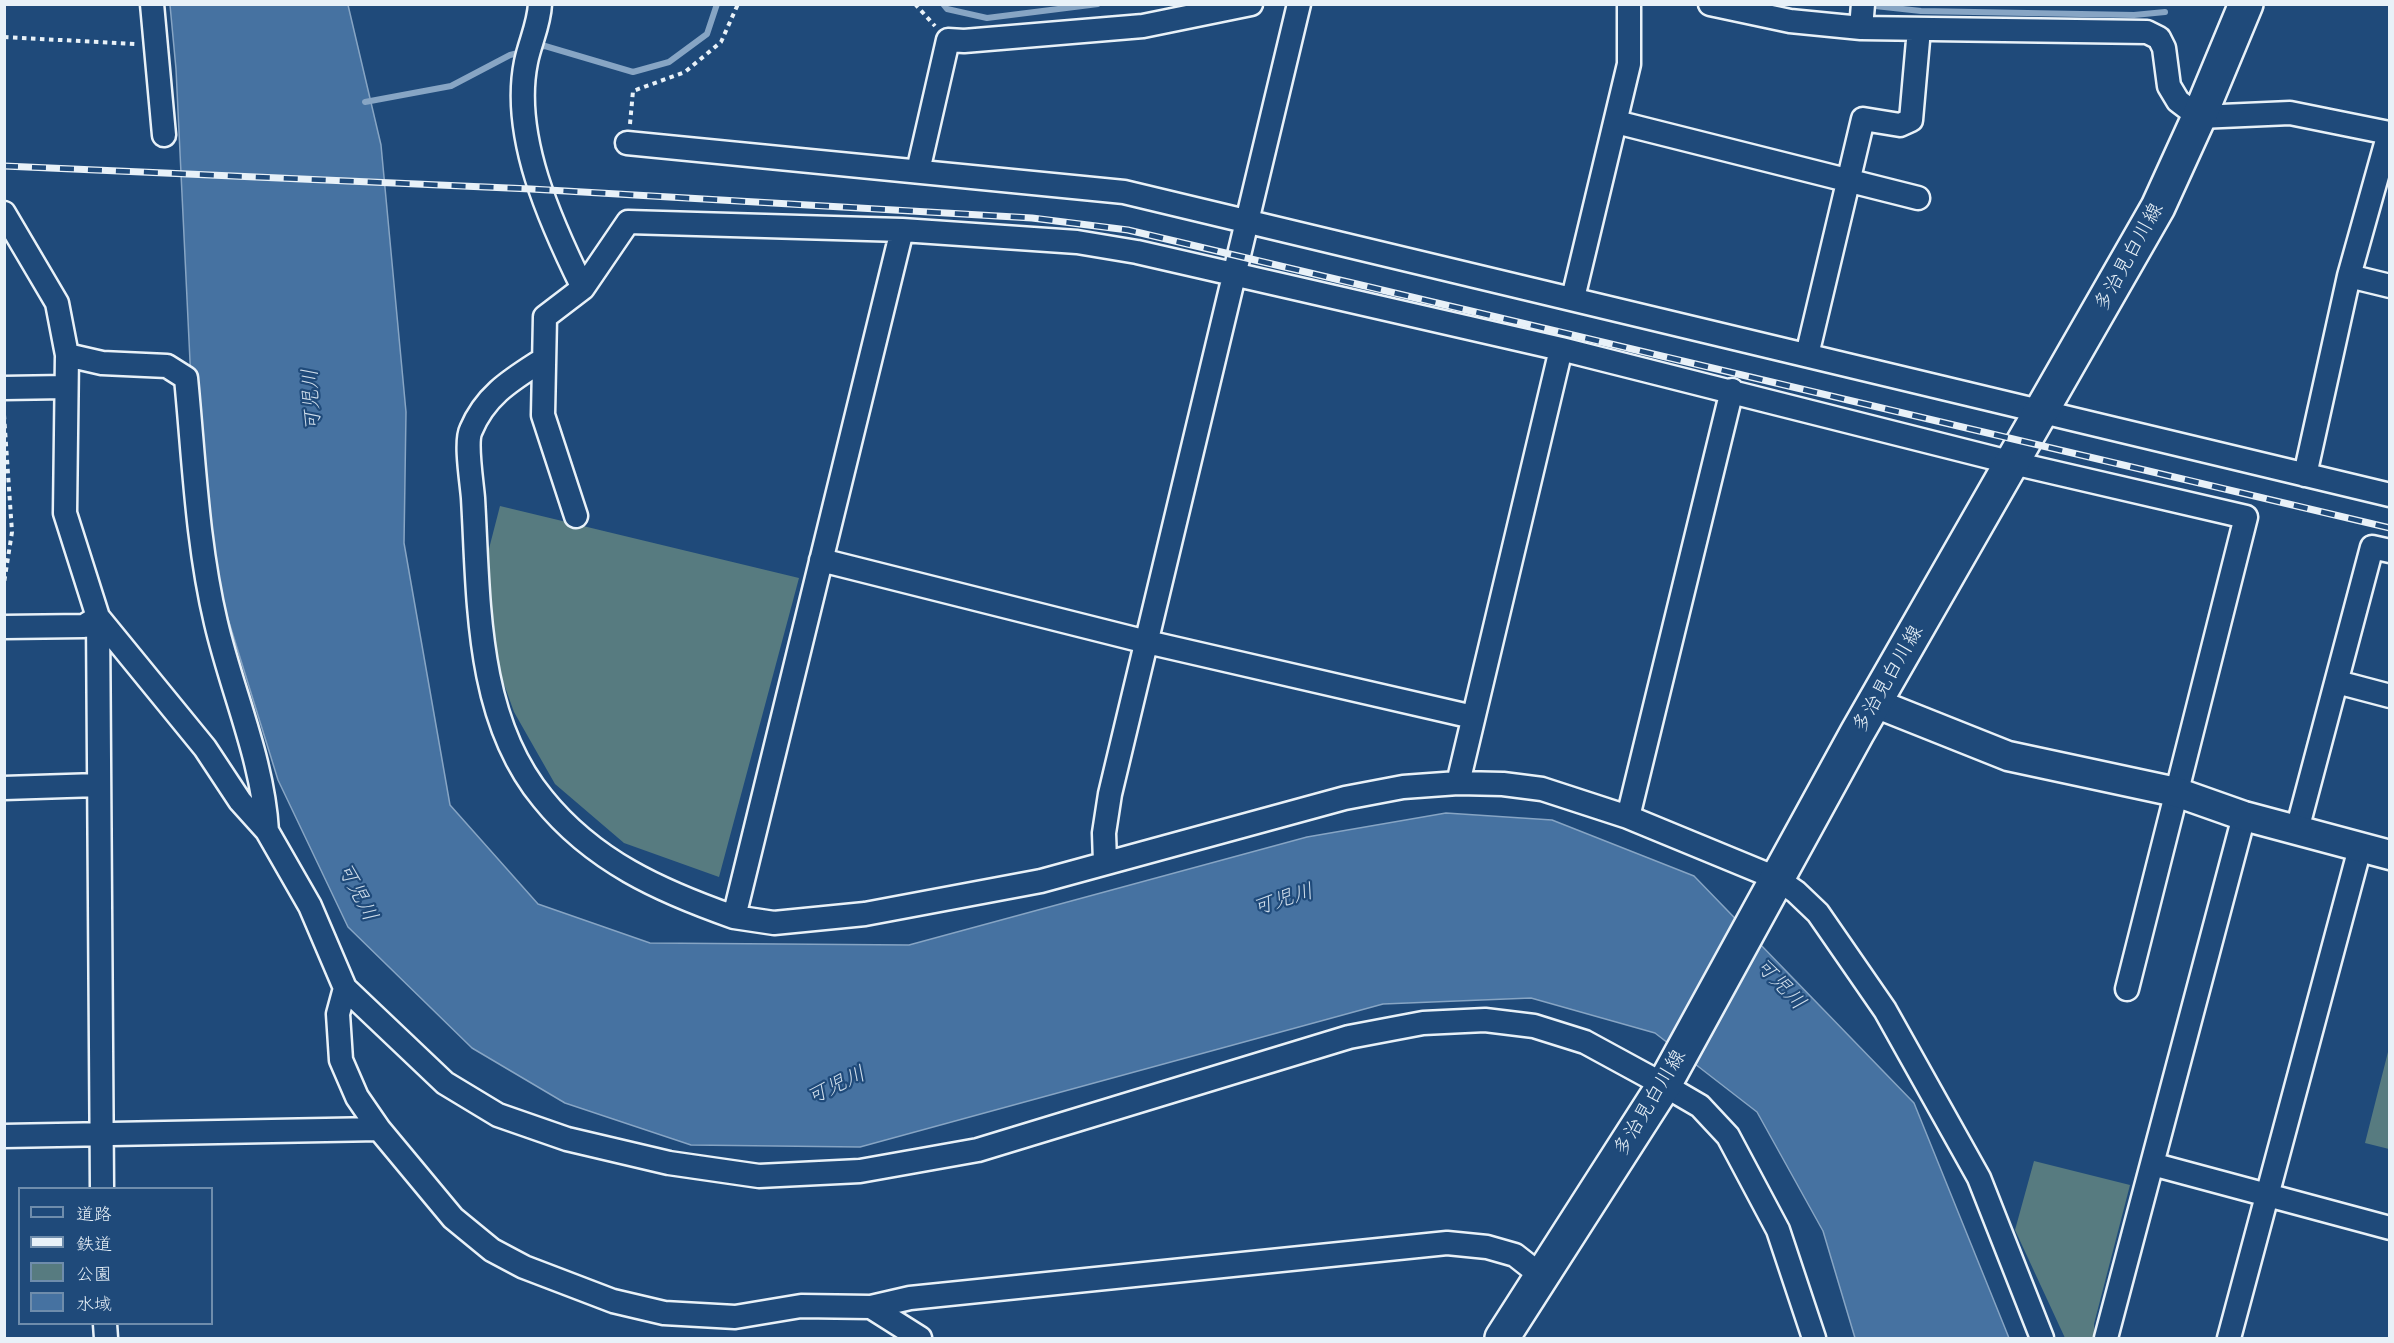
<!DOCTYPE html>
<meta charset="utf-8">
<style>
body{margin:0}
#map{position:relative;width:2394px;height:1343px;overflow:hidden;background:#1f4a7a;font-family:"Playpen Sans","Klee One",sans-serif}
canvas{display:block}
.frame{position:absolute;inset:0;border:6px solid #e8f1f8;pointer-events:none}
.legend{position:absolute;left:18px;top:1187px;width:195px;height:138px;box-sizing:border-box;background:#1f4a7a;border:2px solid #6f8dac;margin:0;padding:8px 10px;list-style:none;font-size:18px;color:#e8f1f8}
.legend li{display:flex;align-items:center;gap:12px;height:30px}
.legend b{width:30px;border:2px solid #6f8dac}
</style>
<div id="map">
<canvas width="2394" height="1343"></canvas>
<div class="frame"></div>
<ul class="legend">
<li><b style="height:8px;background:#1f4a7a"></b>道路</li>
<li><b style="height:8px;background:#e8f1f8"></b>鉄道</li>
<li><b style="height:16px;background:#577b80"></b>公園</li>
<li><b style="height:16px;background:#4672a1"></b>水域</li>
</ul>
</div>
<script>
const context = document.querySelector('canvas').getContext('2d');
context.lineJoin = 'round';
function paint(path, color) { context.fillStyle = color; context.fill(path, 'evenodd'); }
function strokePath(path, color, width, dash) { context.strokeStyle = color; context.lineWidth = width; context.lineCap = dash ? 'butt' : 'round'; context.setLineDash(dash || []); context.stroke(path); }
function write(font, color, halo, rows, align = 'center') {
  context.font = font + ' "Playpen Sans","Klee One",sans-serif'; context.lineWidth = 4.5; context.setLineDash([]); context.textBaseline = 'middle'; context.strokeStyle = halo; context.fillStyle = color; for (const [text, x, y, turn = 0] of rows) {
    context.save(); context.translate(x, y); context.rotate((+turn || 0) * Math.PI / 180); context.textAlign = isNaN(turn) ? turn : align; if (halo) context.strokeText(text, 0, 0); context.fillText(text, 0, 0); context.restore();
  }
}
paint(new Path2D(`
 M 500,506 L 799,578 L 719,877 L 624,843 L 555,784 L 514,712 L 495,659 L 484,568 Z
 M 2389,1048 L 2390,1149 L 2389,1149 L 2365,1143 Z
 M 2034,1161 L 2130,1185 L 2094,1324 L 2095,1338 L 2065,1338 L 2015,1230 Z`), '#577b80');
const water = new Path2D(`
 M 170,5 L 348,5 L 381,145 L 406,412 L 404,543 L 450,805 L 538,904 L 650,943 L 909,945 L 1307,837 L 1446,813 L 1552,820 L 1694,876 L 1914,1103 L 2009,1338 L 1855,1338 L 1823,1231 L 1757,1112 L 1655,1033 L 1531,998 L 1383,1004 L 860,1147 L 691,1145 L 565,1103 L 472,1048 L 348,927 L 278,780 L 220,593 L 191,382 L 176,69 Z`);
paint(water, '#4672a1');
strokePath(water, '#87a5c4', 1.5);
strokePath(new Path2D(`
 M 943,4 L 947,9 L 987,18 L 1098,4
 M 1866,5 L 1921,11 L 2134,15 L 2165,12
 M 535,48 L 545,46 L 633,72 L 669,62 L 707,34 L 717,4
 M 365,102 L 451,86 L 510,55 L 522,52`), '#87a5c4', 6);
const minor = new Path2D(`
 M 152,4 L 164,135
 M 540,4 C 539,25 530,42 526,62 C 511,136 551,223 583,288 L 545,317 L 543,415 L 576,516
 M 1710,4 L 1790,21 L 1861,28 L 2147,32 L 2159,38 L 2164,48 L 2169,86 L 2178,101 L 2199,117 L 2290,113 L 2389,133 L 2349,276 L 2305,475
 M 1861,28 L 1863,4
 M 1616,122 L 1918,198
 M 627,143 L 1124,192 L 2390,495
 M 918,171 L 948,40 L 964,41 L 1143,26 L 1251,4
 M 4,213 L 57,303 L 67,355 L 65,513 L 98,617 L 102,1188
 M 902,230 L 734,917 L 774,923 L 865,914 L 1041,881 L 1345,798 L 1403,787 L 1458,783 L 1503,784 L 1542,789 L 1628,817 L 1776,878 L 1796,892 L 1818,913 L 1885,1010 L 1979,1178 L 2042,1338
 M 2349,276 L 2390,286
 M 583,288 L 628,222 L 902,230 L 1077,242 L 1137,252 L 1561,349 L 2013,463 L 2246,517 L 2127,989
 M 1573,298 L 1629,64 L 1629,4
 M 67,355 L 102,363 L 167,366 L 186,378 C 194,460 197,543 216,623 C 232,692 263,760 267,831
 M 1807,355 L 1863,119 L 1900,125 L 1911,120 L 1919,29
 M 544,359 C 513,379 486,394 471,430 C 465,442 472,484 473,498 C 479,599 475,717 543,799 C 593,861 660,891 734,917
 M 4,388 L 65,387
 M 821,560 L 1147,642 L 1473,717
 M 98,617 L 205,748 L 240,801 L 267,831 L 310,906 L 345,988 L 338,1014 L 341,1060 L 357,1097 L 379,1129 L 453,1218 L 492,1250 L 524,1267 L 613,1301 L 664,1313 L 735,1317 L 801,1306 L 871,1307 L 910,1298 L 1447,1243 L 1487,1247 L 1515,1255 L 1543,1277
 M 4,627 L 84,626 L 98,617
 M 2337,682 L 2390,696
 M 1458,783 L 1561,349
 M 4,788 L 98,785
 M 1628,817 L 1732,390
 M 2297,830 L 2372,547 L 2390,551
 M 1105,862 L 1104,833 L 1110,794 L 1299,4
 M 345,988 L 445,1083 L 498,1115 L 567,1139 L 669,1163 L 759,1176 L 860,1171 L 978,1150 L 1349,1037 L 1423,1023 L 1485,1020 L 1534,1026 L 1585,1042 L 1664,1085 L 1700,1106 L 1728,1136 L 1778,1230 L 1814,1338
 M 4,1136 L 379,1129
 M 2152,1164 L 2390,1228
 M 871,1307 L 920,1338
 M 105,1324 L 106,1338
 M 2106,1338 L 2244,816
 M 2229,1338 L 2360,848`);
const tertiary = new Path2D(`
 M 1875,703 L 2008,756 L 2176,792 L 2244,816 L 2390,855`);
const primary = new Path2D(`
 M 1502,1338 L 1664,1085 L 1857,733 L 2158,207 L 2199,117 L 2246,4`);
strokePath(minor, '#e8f1f8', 27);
strokePath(tertiary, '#e8f1f8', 33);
strokePath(primary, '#e8f1f8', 38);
strokePath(new Path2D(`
 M 915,4 L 935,26
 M 4,37 L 135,44
 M 630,124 L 633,91 L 685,72 L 721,42 L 738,4
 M 4,415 L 12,532 L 4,583`), '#e8f1f8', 4, [4.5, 4.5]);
strokePath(minor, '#1f4a7a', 22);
strokePath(tertiary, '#1f4a7a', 28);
strokePath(primary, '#1f4a7a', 33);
const rail = new Path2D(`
 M 4,166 L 531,189 L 1032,218 L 1128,230 L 2390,528`);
strokePath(rail, '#e8f1f8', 7);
strokePath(rail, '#1f4a7a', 4.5, [14]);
write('20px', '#e8f1f8', '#1f4a7a', [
 ["多治見白川線",2129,257,-61],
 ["多治見白川線",1888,679,-60],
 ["多治見白川線",1650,1103,-59]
]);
write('italic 21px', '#d0deeb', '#1f4a7a', [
 ["可児川",312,400,-93],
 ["可児川",357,892,63],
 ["可児川",1283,900,-17],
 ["可児川",1780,984,47],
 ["可児川",836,1086,-25]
]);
</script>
